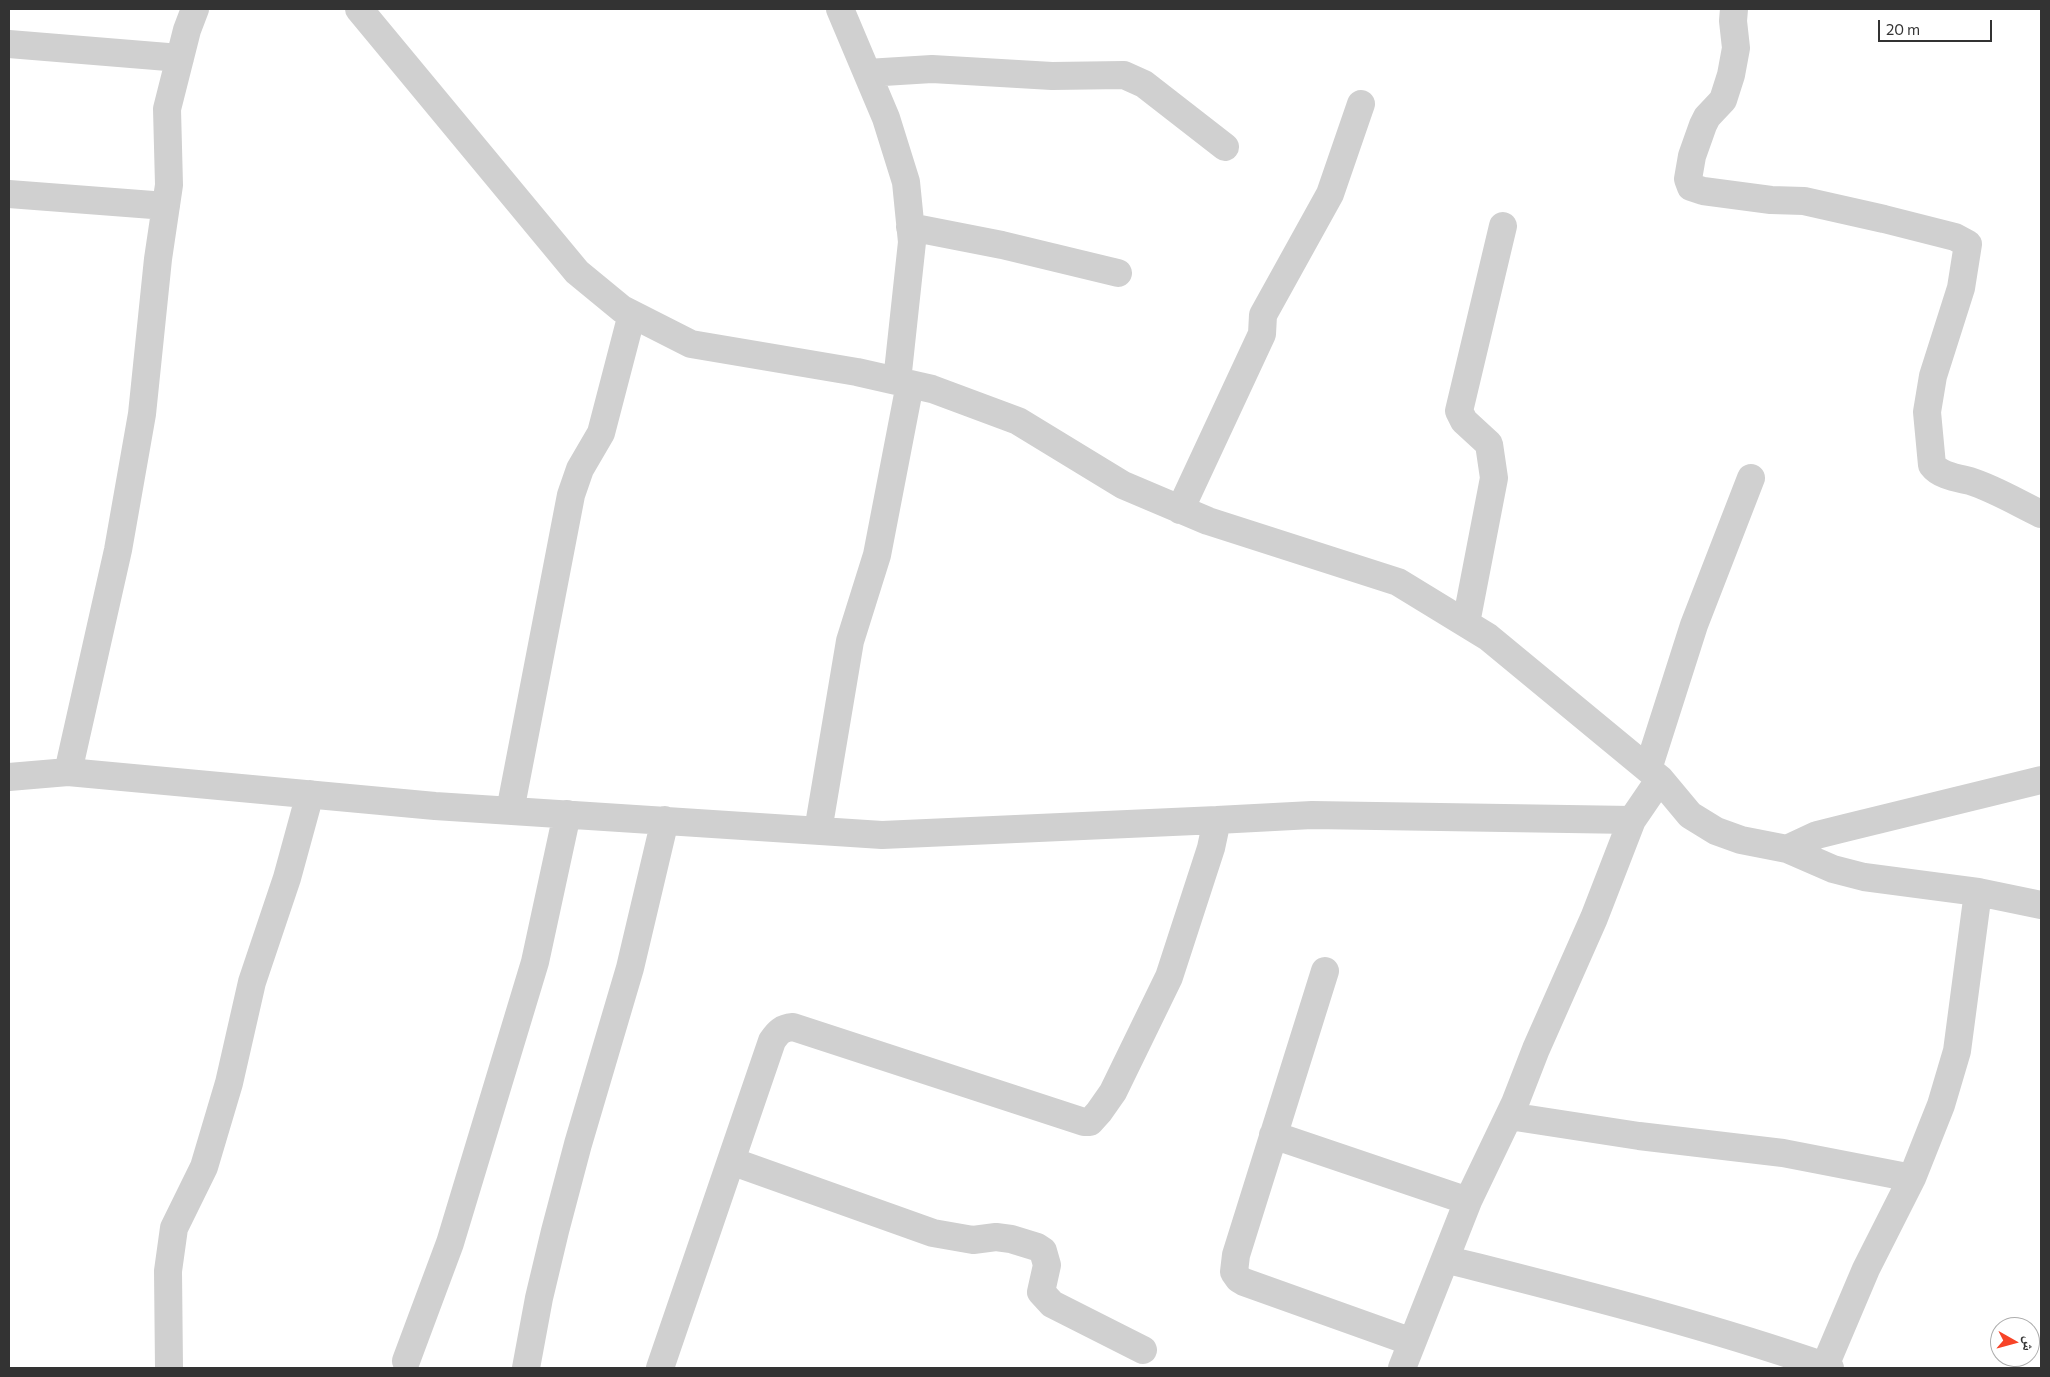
<!DOCTYPE html>
<meta charset="utf-8">
<style>
body{margin:0}
#map{position:relative;width:2050px;height:1377px;overflow:hidden;background:#fff;font-family:Commissioner,"Noto Naskh Arabic",sans-serif}
canvas{display:block}
.frame{position:absolute;inset:0;border:10px solid #333;pointer-events:none}
.north{position:absolute;left:1990px;top:1317px;width:50px;height:50px;box-sizing:border-box;background:#fff;border:1px solid #adadad;border-radius:50%;rotate:97deg;font-size:14px;font-weight:700;line-height:20px;text-align:center;color:#333}
.north::after{content:'';display:block;margin:auto;width:18px;height:22px;background:#f74428;clip-path:polygon(50% 0,100% 100%,50% 72%,0 100%)}
.scale{position:absolute;left:1878px;top:20px;width:114px;height:22px;box-sizing:border-box;border:2px solid #333;border-top:0;padding-left:6px;font-size:15px;line-height:18px;white-space:nowrap;color:#333;-webkit-text-stroke:4px #fff;paint-order:stroke}
</style>
<div id="map">
<canvas width="2050" height="1377"></canvas>
<div class="frame"></div>
<div class="north">ش</div>
<div class="scale">20 m</div>
</div>
<script>
const context = document.querySelector('canvas').getContext('2d');
context.lineJoin = 'round';
function strokePath(path, color, width, dash) { context.strokeStyle = color; context.lineWidth = width; context.lineCap = dash ? 'butt' : 'round'; context.setLineDash(dash || []); context.stroke(path); }
strokePath(new Path2D(`
 M 359,9 L 577,272 L 622,309 L 691,344 L 857,372 L 932,389 L 1018,421 L 1123,485 L 1208,521 L 1398,582 L 1488,637 L 1660,779 L 1690,815 L 1716,831 L 1741,840 L 1787,849 L 1833,869 L 1864,877 L 1978,892 L 2041,905
 M 840,9 L 886,118 L 906,182 L 912,242 L 897,381
 M 1734,9 L 1733,21 L 1736,48 L 1731,75 L 1723,100 L 1707,117 L 1703,125 L 1692,156 L 1688,179 L 1691,187 L 1703,191 L 1771,200 L 1804,201 L 1884,219 L 1955,237 L 1968,244 L 1961,288 L 1933,376 L 1927,412 L 1932,465 C 1940,476 1958,478 1970,481 C 1995,489 2018,503 2041,514
 M 9,44 L 180,58
 M 867,73 L 932,69 L 1052,76 L 1124,75 L 1144,84 L 1225,147
 M 9,194 L 166,206
 M 910,227 L 1002,245 L 1118,273
 M 1180,510 L 1262,334 L 1263,315 L 1330,194 L 1361,104
 M 1466,623 L 1494,478 L 1489,444 L 1464,421 L 1459,411 L 1503,226
 M 1648,769 L 1694,625 L 1751,478
 M 68,772 L 118,550 L 142,414 L 158,259 L 169,185 L 167,109 L 187,30 L 195,9
 M 9,777 L 68,772 L 435,806 L 882,835 L 1217,820
 M 510,811 L 571,495 L 580,469 L 601,433 L 632,314
 M 818,831 L 850,641 L 877,555 L 910,384
 M 1787,849 L 1817,835 L 1845,828 L 2041,780
 M 1325,971 L 1236,1255 L 1234,1272 L 1239,1279 L 1244,1282 L 1412,1342
 M 1509,1116 L 1639,1136 L 1783,1153 L 1912,1178
 M 1273,1135 L 1468,1201
 M 731,1161 L 933,1233 L 973,1240 L 996,1237 L 1011,1239 L 1037,1247 L 1043,1251 L 1047,1265 L 1041,1292 L 1052,1304 L 1143,1350
 M 1445,1259 C 1574,1292 1704,1324 1830,1368
 M 406,1361 L 450,1243 L 535,962 L 567,814
 M 169,1368 L 168,1271 L 174,1228 L 204,1167 L 229,1083 L 252,982 L 287,878 L 310,794
 M 526,1368 L 539,1298 L 555,1231 L 578,1144 L 630,968 L 665,820
 M 660,1368 L 772,1041 C 778,1032 782,1028 793,1027 L 1084,1122 L 1090,1122 L 1099,1112 L 1113,1092 L 1169,977 L 1211,848 L 1217,820 L 1312,815 L 1632,820
 M 1402,1368 L 1468,1201 L 1515,1103 L 1536,1049 L 1594,918 L 1632,820 L 1660,779
 M 1824,1368 L 1866,1269 L 1912,1178 L 1941,1105 L 1957,1051 L 1978,892`), '#d0d0d0', 28);
</script>
